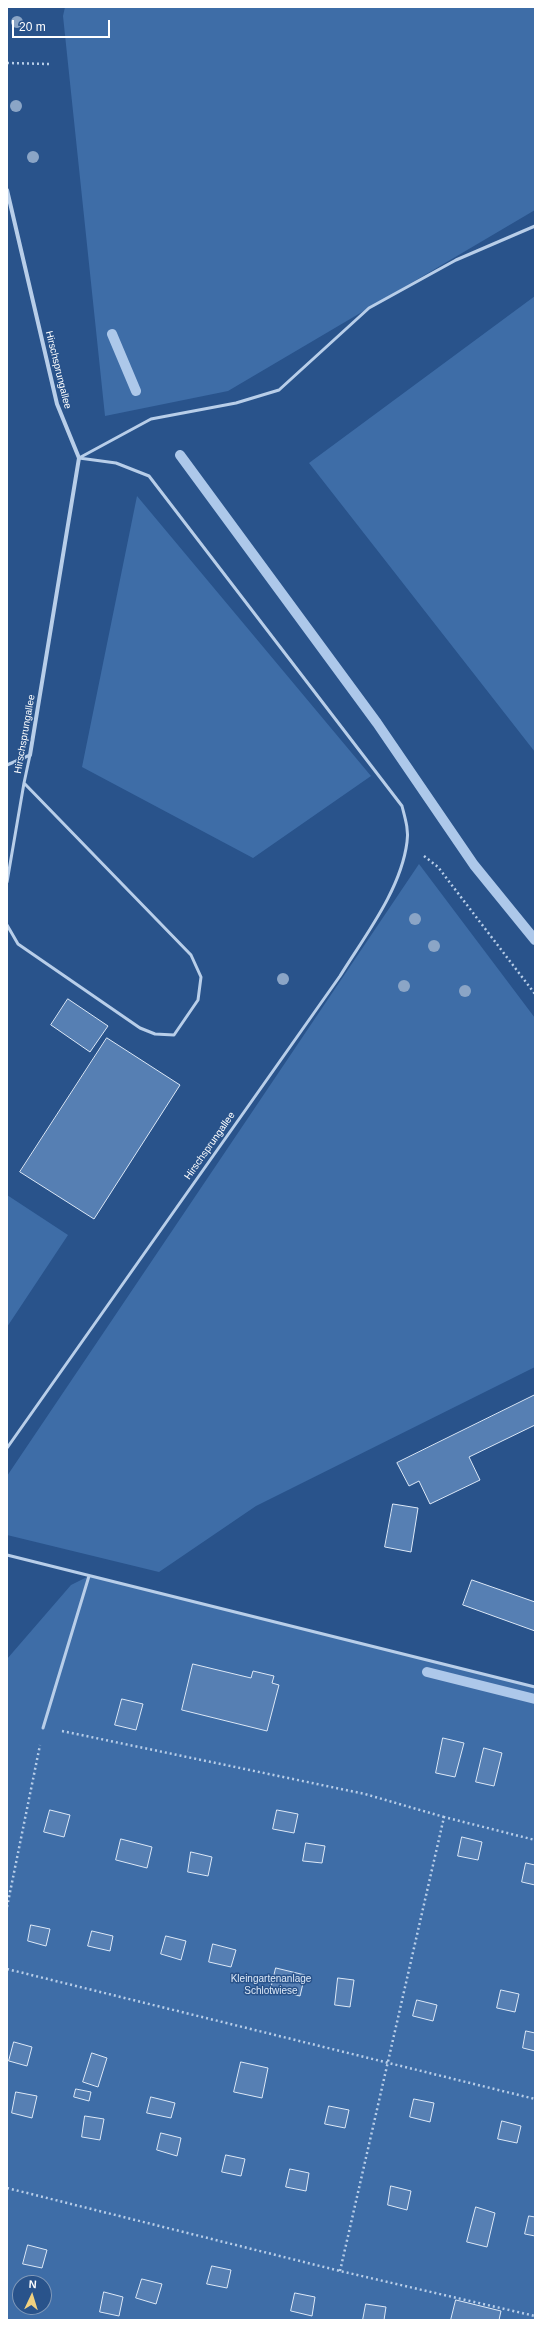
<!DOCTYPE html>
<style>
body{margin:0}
#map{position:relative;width:542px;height:2327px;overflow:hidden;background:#29538b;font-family:Helvetica,sans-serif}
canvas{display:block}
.frame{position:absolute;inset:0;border:8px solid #fff;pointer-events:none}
.north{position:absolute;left:12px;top:2275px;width:40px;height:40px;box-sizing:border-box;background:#29538b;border:1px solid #7f98b9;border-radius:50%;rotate:4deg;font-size:11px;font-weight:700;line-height:16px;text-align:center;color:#fff}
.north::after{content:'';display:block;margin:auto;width:14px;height:18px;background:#f1d17f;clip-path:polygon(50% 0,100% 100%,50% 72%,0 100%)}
.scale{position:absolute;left:12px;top:20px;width:98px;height:18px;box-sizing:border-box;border:2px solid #fff;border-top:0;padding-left:5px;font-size:12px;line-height:14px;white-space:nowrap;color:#fff;-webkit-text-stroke:3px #29538b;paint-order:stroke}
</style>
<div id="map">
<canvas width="542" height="2327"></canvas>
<div class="frame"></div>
<div class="north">N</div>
<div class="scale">20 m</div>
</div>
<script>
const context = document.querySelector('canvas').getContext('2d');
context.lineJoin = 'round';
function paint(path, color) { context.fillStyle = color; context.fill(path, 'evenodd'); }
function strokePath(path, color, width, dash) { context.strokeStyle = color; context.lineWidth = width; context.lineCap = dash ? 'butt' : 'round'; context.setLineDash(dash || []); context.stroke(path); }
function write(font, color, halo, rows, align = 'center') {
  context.font = font + ' Helvetica,sans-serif'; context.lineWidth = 3; context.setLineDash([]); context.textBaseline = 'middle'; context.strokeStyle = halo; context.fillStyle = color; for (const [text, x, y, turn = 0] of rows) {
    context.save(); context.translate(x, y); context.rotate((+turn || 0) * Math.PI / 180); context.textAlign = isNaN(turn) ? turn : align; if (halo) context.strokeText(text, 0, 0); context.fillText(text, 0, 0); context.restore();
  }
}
paint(new Path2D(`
 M 65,7 L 535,7 L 535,210 L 228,391 L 105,416 L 63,16 Z
 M 535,296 L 535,752 L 309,463 Z
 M 137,496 L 371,776 L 253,858 L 82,767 Z
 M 419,864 L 535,1018 L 535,1367 L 256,1506 L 159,1572 L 7,1535 L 7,1476 Z
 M 7,1195 L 68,1235 L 7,1327 Z
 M 89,1576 L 535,1687 L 535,2320 L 7,2320 L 7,1659 L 71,1585 ZM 20,2283 L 44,2283 L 44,2307 L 20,2307 Z`), '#3e6da7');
strokePath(new Path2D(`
 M 112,334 L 136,391
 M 180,455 L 377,723 L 474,865 L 535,940
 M 427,1672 L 535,1699`), '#adc8ea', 10);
const building = new Path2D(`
 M 68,999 L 108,1026 L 90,1052 L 51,1025 Z
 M 107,1038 L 180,1085 L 94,1219 L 20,1172 Z
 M 535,1395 L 535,1425 L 469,1457 L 480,1480 L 430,1504 L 419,1481 L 409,1486 L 397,1463 Z
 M 393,1504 L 418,1508 L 411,1552 L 385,1547 Z
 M 472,1580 L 535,1602 L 535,1631 L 463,1605 Z
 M 193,1664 L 251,1678 L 253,1671 L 274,1676 L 272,1683 L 279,1685 L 267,1731 L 182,1710 Z
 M 122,1699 L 143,1704 L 136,1730 L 115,1725 Z
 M 443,1738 L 464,1743 L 455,1777 L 436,1773 Z
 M 484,1748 L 502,1753 L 494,1786 L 476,1782 Z
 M 50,1810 L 70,1815 L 64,1837 L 44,1832 Z
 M 277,1810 L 298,1814 L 294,1833 L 273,1829 Z
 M 462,1837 L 482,1842 L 478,1860 L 458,1856 Z
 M 121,1839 L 152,1847 L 147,1868 L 116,1860 Z
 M 306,1843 L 325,1846 L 322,1863 L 303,1861 Z
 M 191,1852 L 212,1857 L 208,1876 L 188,1872 Z
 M 526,1863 L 535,1865 L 535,1885 L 522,1882 Z
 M 31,1925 L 50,1929 L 46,1946 L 28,1941 Z
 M 92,1931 L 113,1936 L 110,1951 L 88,1946 Z
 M 166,1936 L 186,1941 L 181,1960 L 161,1954 Z
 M 213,1944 L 236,1950 L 231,1967 L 209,1962 Z
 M 276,1968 L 305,1975 L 300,1996 L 271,1989 Z
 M 338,1978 L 354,1980 L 350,2007 L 335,2005 Z
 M 501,1990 L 519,1994 L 515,2012 L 497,2008 Z
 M 417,2000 L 437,2005 L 433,2021 L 413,2016 Z
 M 526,2031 L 535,2033 L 535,2051 L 523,2048 Z
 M 14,2042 L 32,2047 L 27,2066 L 9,2061 Z
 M 92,2053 L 107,2058 L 98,2087 L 83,2082 Z
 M 241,2062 L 268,2068 L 262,2098 L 234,2092 Z
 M 76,2089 L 91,2092 L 89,2101 L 74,2097 Z
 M 16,2092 L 37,2096 L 32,2118 L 12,2113 Z
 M 151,2097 L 175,2103 L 171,2118 L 147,2113 Z
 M 414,2099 L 434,2103 L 430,2122 L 410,2117 Z
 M 329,2106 L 349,2110 L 345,2128 L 325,2124 Z
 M 85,2116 L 104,2119 L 100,2140 L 82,2137 Z
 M 502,2121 L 521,2126 L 517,2143 L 498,2139 Z
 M 161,2133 L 181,2138 L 177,2156 L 157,2150 Z
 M 226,2155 L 245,2159 L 241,2176 L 222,2172 Z
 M 290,2169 L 309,2173 L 306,2191 L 286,2187 Z
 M 391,2186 L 411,2191 L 407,2210 L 388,2205 Z
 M 476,2207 L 495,2213 L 487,2247 L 467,2242 Z
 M 529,2216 L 535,2217 L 535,2236 L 525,2234 Z
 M 28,2245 L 47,2250 L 42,2268 L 23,2264 Z
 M 212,2266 L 231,2270 L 227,2288 L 207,2284 Z
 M 142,2279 L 162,2284 L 156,2304 L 136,2298 Z
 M 104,2292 L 123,2297 L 119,2316 L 100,2312 Z
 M 295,2293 L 315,2297 L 312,2316 L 291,2311 Z
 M 456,2300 L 501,2311 L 499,2320 L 451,2320 Z
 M 366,2304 L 386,2307 L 384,2320 L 363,2320 Z`);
paint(building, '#567fb3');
strokePath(building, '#dce8f7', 1);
strokePath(new Path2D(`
 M 7,63 L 49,64
 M 424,856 L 438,867 L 535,994
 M 62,1731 L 365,1794 L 444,1817
 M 7,1907 L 40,1745
 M 7,1969 L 535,2099
 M 7,2188 L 340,2271 L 535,2316
 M 340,2271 L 444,1817 L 535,1840`), '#b8cee9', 2.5, [2, 3]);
strokePath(new Path2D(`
 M 79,458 L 151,419 L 236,403 L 279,390 L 369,308 L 456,260 L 535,226
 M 7,765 L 30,755
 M 7,882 L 24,783
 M 7,925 L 18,944 L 140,1028 L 155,1034 L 174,1035 L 198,1000 L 201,977 L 191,955 L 24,783 L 30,755
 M 7,1448 L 340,976 C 364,937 401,890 407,842 C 409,830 405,818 402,806 L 149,476 L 116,463 L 79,458
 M 7,1555 L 535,1687
 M 43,1728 L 89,1576`), '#b8cee9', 3);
strokePath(new Path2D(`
 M 7,190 L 57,404 L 79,458 L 30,755`), '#b8cee9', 4);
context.fillStyle = '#8ba5c6';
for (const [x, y] of [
 [17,22],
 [16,106],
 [33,157],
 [415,919],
 [434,946],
 [283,979],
 [404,986],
 [465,991]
]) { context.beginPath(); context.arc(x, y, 6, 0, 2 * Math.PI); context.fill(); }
write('10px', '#fff', '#29538b', [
 ["Hirschsprungallee",58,370,76],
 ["Hirschsprungallee",25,734,-80],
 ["Hirschsprungallee",210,1146,-55]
]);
write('10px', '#dce8f7', '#29538b', [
 ["Kleingartenanlage",271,1979],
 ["Schlotwiese",271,1991]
]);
</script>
